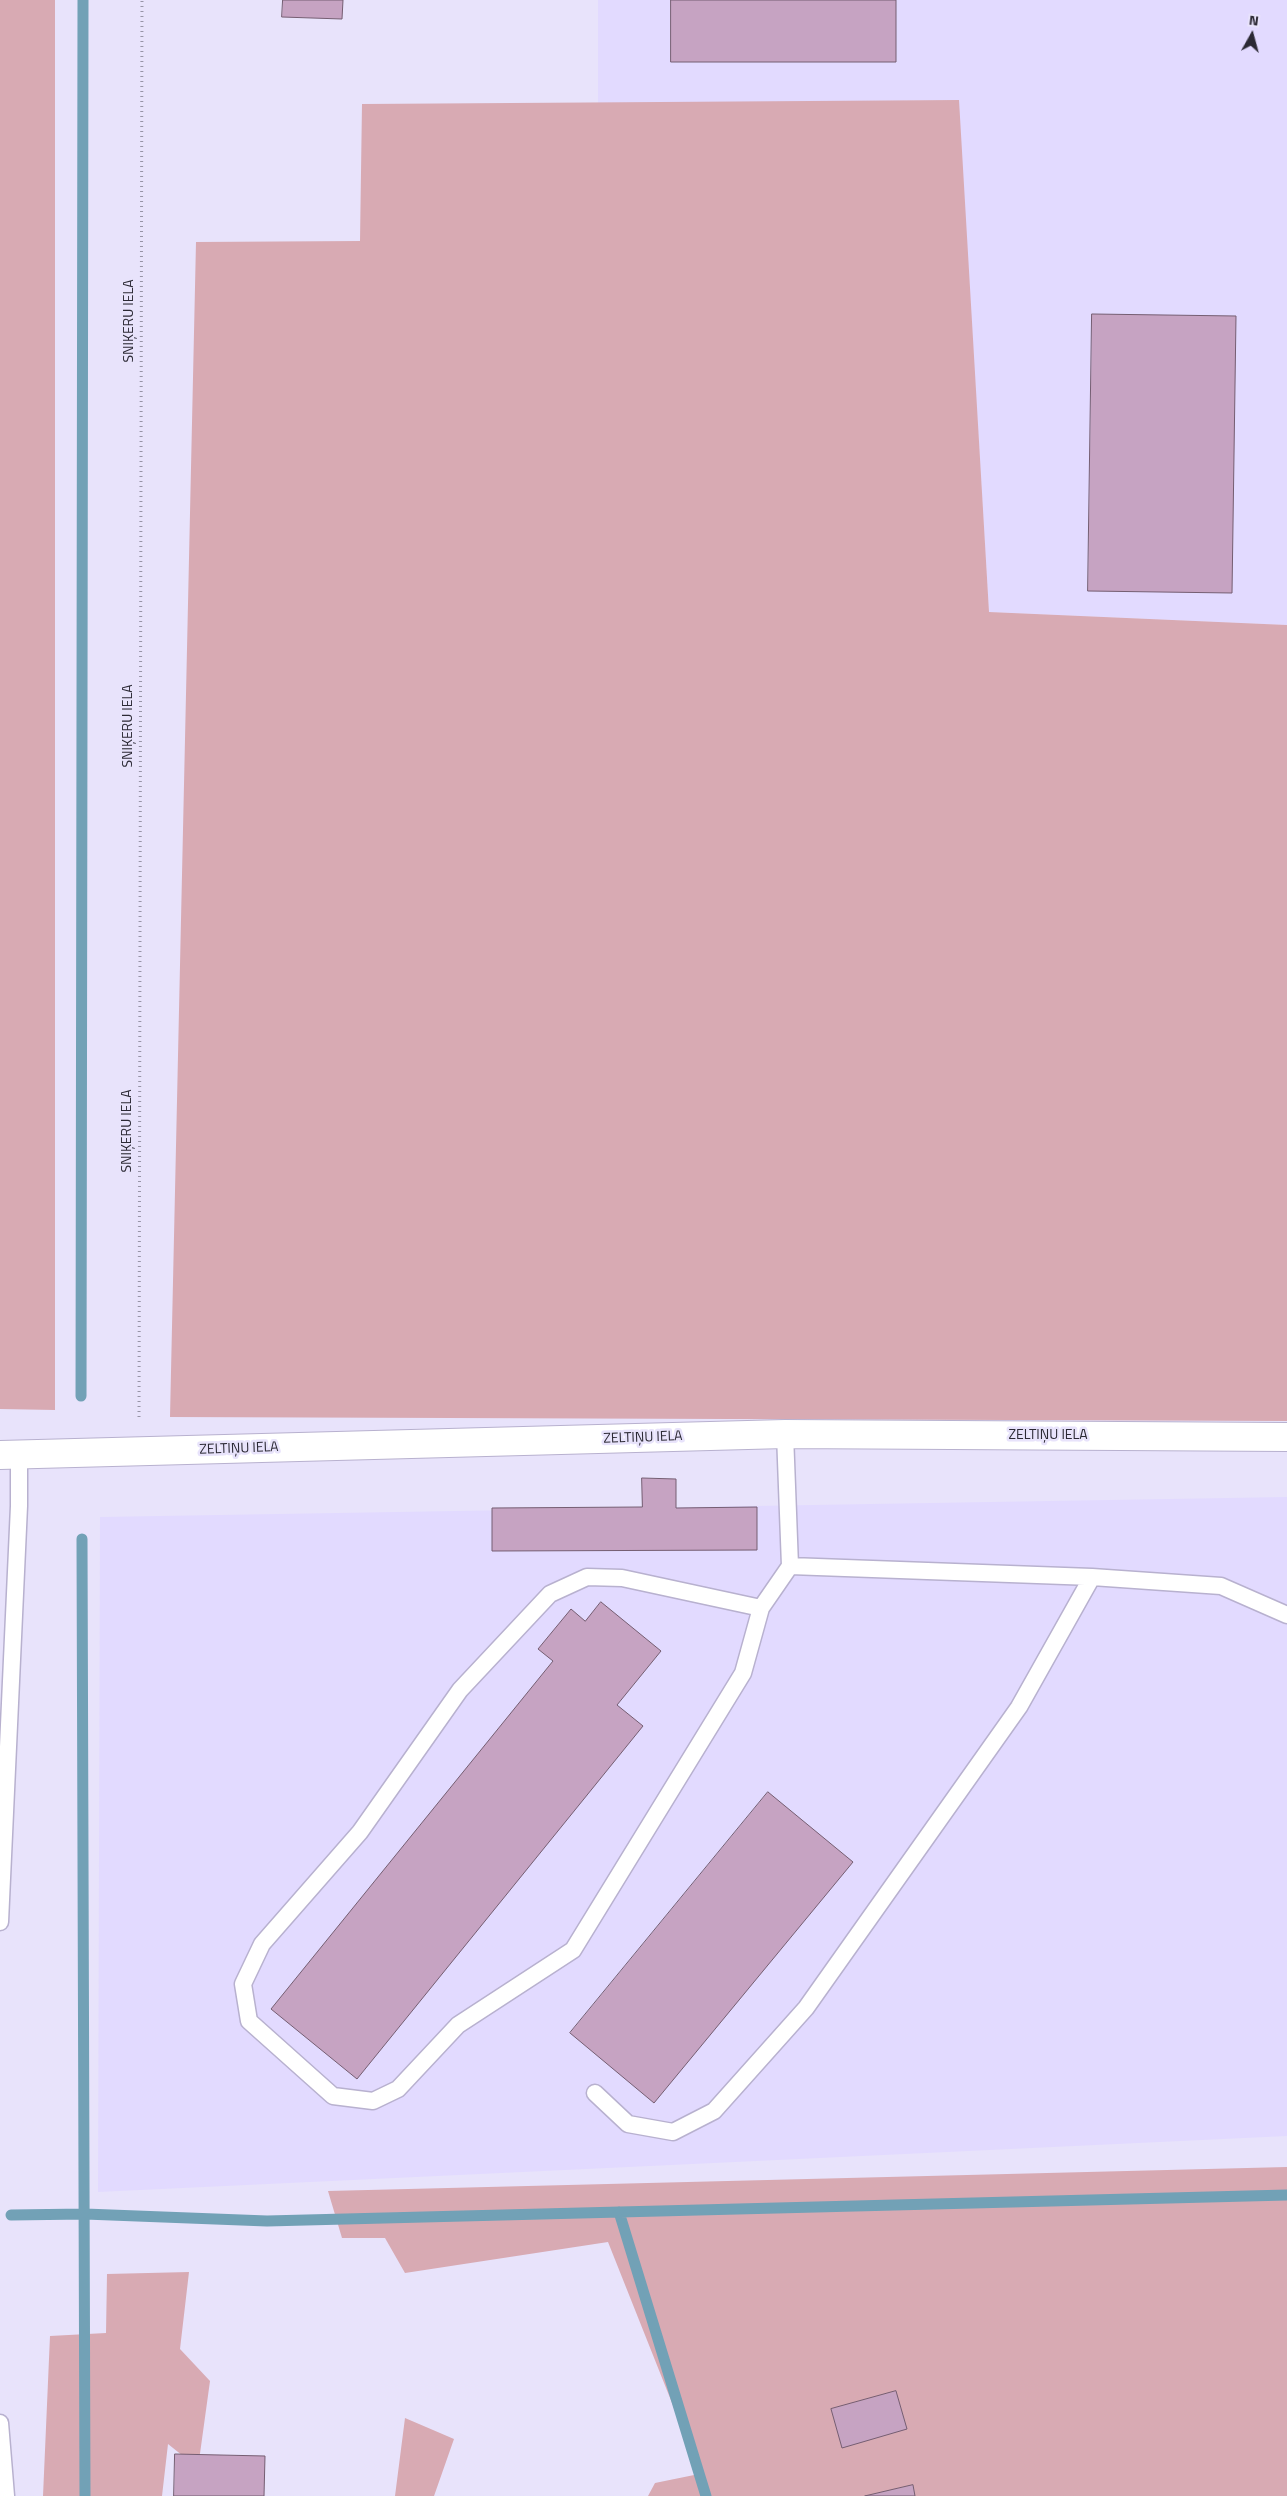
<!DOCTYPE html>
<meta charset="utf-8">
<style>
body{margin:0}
#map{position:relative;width:1287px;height:2496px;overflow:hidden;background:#e8e3fb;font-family:"Titillium Web",sans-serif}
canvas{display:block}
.north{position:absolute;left:1227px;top:10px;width:50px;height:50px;-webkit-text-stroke:4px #e8e3fb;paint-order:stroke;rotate:7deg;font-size:14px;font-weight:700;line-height:20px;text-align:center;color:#2b2934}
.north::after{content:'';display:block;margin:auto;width:18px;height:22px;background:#2b2934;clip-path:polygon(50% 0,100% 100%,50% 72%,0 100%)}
</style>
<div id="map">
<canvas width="1287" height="2496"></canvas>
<div class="north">N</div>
</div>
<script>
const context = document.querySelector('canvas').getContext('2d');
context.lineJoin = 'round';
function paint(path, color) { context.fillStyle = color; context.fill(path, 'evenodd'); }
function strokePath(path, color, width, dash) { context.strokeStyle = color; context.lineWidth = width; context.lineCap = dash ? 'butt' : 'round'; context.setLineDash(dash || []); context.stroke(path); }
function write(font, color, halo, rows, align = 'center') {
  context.font = font + ' "Titillium Web",sans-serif'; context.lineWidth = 5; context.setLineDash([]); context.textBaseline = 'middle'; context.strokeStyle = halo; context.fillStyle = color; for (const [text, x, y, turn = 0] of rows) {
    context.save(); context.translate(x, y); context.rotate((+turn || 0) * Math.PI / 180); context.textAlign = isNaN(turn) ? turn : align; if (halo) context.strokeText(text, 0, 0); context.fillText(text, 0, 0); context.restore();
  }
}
paint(new Path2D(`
 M 598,0 L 1287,0 L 1287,625 L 989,612 L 958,100 L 598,104 Z
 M 1287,1497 L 1287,2136 L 98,2192 L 100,1517 Z`), '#e2daff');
paint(new Path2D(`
 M 0,0 L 55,0 L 55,1410 L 0,1409 Z
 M 959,100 L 989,612 L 1287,625 L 1287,1421 L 170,1417 L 196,242 L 360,241 L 362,104 Z
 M 1287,2167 L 1287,2496 L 709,2496 L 608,2242 L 405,2273 L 385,2238 L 342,2238 L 328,2191 Z
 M 189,2272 L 180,2349 L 210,2381 L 198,2468 L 168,2444 L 162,2496 L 43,2496 L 50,2336 L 106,2333 L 107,2274 Z
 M 405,2418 L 454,2439 L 434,2496 L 395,2496 Z
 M 699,2474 L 708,2496 L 648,2496 L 655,2483 Z`), '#d8aab3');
strokePath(new Path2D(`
 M 81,1396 L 83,0
 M 82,1539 L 85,2496
 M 619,2212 L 706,2496
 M 11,2215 L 85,2214 L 267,2221 L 1287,2195`), '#72a1b6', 11);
const building = new Path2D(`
 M 283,0 L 343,0 L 342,19 L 282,17 Z
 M 671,0 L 896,0 L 896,62 L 671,62 Z
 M 1092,314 L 1236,316 L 1232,593 L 1088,591 Z
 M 642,1478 L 676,1479 L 676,1508 L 757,1507 L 757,1550 L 492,1551 L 492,1508 L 642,1507 Z
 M 601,1602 L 661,1651 L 617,1705 L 643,1726 L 357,2079 L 271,2009 L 553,1661 L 538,1649 L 571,1609 L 585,1621 Z
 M 768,1792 L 853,1862 L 654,2103 L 570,2033 Z
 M 896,2391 L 907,2429 L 842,2448 L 831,2409 Z
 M 175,2454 L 265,2456 L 264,2496 L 174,2496 Z
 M 913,2485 L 915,2496 L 865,2496 Z`);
paint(building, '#c6a3c2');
strokePath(building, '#755e72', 1);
const lane = new Path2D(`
 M 790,1566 L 1092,1577 L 1221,1586 L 1287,1615
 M 761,1608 L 622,1578 L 587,1577 L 550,1594 L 460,1690 L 360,1832 L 262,1944 L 243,1984 L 249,2021 L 333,2096 L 373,2101 L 398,2089 L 458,2025 L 573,1950 L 743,1673 L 761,1608 L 790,1566 L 785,1434
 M 0,1922 L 19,1506 L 19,1455
 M 595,2093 L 628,2124 L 673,2132 L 714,2111 L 806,2008 L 1019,1707 L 1092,1577
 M 0,2423 L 6,2496`);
const street = new Path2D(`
 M 0,1455 L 785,1434 L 1287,1437`);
strokePath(lane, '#b8b1cf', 19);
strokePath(street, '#b8b1cf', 30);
strokePath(new Path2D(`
 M 139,1417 L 142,0`), '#9794a6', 3, [1, 4]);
strokePath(lane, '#fff', 16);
strokePath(street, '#fff', 28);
write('14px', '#2b2934', '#e8e3fb', [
 ["SNIĶERU IELA",130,321,-90],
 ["SNIĶERU IELA",129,726,-90],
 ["SNIĶERU IELA",128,1131,-90],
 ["ZELTIŅU IELA",1048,1436],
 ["ZELTIŅU IELA",643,1438,-2],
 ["ZELTIŅU IELA",239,1449,-2]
]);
</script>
